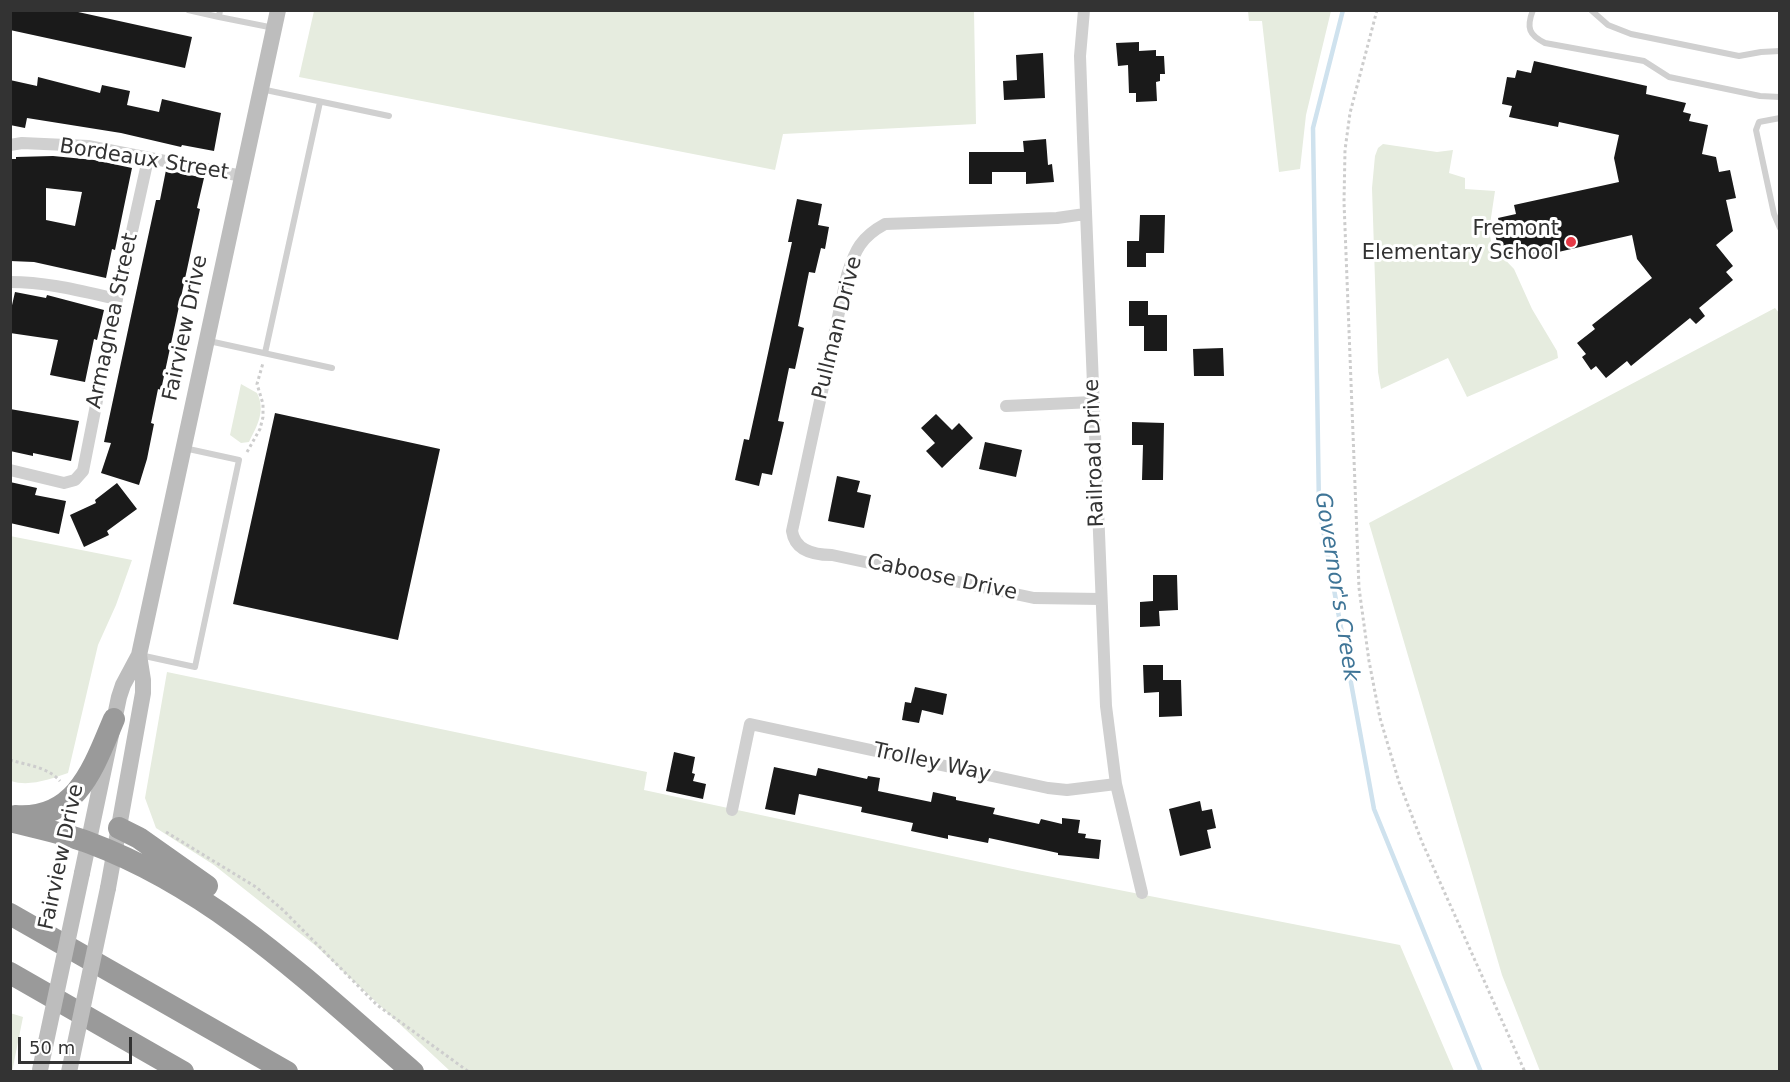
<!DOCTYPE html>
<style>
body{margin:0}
#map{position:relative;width:1790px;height:1082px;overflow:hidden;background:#fff;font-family:"DejaVu Sans",sans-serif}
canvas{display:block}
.frame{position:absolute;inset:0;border:12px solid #333;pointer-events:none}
.scale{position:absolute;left:18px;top:1037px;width:114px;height:27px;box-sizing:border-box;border:3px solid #333;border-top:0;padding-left:8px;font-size:18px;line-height:21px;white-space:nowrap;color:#333;-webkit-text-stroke:4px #fff;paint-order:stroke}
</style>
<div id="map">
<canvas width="1790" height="1082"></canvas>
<div class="frame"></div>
<div class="scale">50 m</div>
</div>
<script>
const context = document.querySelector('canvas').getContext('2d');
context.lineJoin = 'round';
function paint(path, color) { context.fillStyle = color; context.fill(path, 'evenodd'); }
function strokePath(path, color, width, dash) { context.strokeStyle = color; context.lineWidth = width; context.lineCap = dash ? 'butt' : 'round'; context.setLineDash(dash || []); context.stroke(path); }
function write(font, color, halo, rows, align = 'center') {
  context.font = font + ' "DejaVu Sans",sans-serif'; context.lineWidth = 6; context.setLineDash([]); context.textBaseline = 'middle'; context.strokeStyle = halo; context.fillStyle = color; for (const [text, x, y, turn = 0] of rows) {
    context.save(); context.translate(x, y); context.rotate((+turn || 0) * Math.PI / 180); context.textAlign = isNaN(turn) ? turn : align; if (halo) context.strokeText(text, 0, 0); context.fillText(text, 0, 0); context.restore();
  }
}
paint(new Path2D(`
 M 314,11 L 974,11 L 976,124 L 783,134 L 775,170 L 299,77 Z
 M 1248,11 L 1331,11 L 1306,115 L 1300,169 L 1279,172 L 1262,21 L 1249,21 Z
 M 1383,144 L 1437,152 L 1453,150 L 1449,173 L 1465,178 L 1465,189 L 1495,191 L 1489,231 L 1492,246 L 1514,269 L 1532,309 L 1557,351 L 1558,358 L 1467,397 L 1448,358 L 1381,389 L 1378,372 L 1372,188 L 1375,156 L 1378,148 Z
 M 1775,308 L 1780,314 L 1779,1071 L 1540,1071 L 1502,975 L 1369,523 Z
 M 241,384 L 257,393 C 266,411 257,426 249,442 L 241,443 L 230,435 Z
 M 10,536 L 132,560 L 116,605 L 98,645 L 68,773 C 50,779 30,787 11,781 Z
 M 167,672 L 647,772 L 644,790 L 1022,871 L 1400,945 L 1454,1071 L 450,1071 L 316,946 L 214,865 L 156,828 L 145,798 Z
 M 10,1013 L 23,1017 L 12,1072 L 10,1071 Z`), '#e6ecdf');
strokePath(new Path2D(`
 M 1343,10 L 1313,128 L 1319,507 L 1374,809 L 1481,1072`), '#cfe2ee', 4.5);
paint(new Path2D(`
 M 10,10 L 69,10 L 192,37 L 185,68 L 10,30 Z
 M 1139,42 L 1139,51 L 1156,50 L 1156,56 L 1164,56 L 1165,74 L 1160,74 L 1160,81 L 1156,82 L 1157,101 L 1136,102 L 1136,93 L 1129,93 L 1128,65 L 1118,66 L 1116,43 Z
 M 1043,53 L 1045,98 L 1004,100 L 1003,81 L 1017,80 L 1016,55 Z
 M 1534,61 L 1647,86 L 1646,94 L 1686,103 L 1683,112 L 1691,114 L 1689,121 L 1708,125 L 1702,154 L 1716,157 L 1719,172 L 1730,170 L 1736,198 L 1726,200 L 1733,231 L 1716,245 L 1733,266 L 1726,272 L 1733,280 L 1699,308 L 1705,316 L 1696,324 L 1690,318 L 1631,366 L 1627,361 L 1606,378 L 1596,366 L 1591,370 L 1582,357 L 1586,354 L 1577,343 L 1595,329 L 1592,325 L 1652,278 L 1637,259 L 1632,235 L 1528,259 L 1526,252 L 1508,256 L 1505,245 L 1498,247 L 1494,229 L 1500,227 L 1498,218 L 1516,214 L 1514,205 L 1619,182 L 1614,158 L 1619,135 L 1559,122 L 1558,127 L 1509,117 L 1512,106 L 1502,104 L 1507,77 L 1515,78 L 1517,70 L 1531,73 Z
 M 38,77 L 100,93 L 102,85 L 130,91 L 127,105 L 159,112 L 162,99 L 221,113 L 214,151 L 182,145 L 181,147 L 121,133 L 27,118 L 25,128 L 10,125 L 10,80 L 37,86 Z
 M 1046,139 L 1048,165 L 1052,164 L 1054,182 L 1026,184 L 1026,172 L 992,172 L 992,184 L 969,184 L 969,152 L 1024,152 L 1023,141 Z
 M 53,156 L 94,160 L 132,168 L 115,250 L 112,249 L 106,278 L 34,262 L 10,261 L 10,159 L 16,159 L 16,157 ZM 46,188 L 82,192 L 75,226 L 46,220 Z
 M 166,170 L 204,178 L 197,208 L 200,209 L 161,390 L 158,389 L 151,423 L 154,424 L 147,459 L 139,485 L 101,473 L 111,443 L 104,442 L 143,260 L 156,200 L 160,200 Z
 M 797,199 L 822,204 L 818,225 L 829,227 L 825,249 L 821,248 L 815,273 L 809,272 L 798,326 L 804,328 L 795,369 L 789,368 L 778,421 L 784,422 L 772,475 L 762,473 L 759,486 L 735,480 L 744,439 L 749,440 L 762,381 L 792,242 L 788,242 Z
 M 1140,215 L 1165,215 L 1164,253 L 1146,253 L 1146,267 L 1127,267 L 1127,241 L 1139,241 Z
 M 15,292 L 46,298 L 47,295 L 104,310 L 97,340 L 94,339 L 85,382 L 50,375 L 58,340 L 10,333 L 10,314 Z
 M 1129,301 L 1148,301 L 1148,315 L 1167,315 L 1167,351 L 1144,351 L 1144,326 L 1129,326 Z
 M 1223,348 L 1224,376 L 1194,376 L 1193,349 Z
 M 10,409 L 79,421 L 71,461 L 33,453 L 33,456 L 10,451 Z
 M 275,413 L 440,449 L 398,640 L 233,604 Z
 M 936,414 L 952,430 L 959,423 L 973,438 L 942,468 L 926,451 L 935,443 L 921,428 Z
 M 1132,422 L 1164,423 L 1163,480 L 1142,480 L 1143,445 L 1132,445 Z
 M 985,442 L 1022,450 L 1016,477 L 979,469 Z
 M 837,476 L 860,481 L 857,492 L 871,495 L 864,528 L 828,521 Z
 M 10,482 L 37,488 L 35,495 L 66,501 L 59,534 L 10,523 Z
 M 117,483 L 137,509 L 107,531 L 109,535 L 84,547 L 70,515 L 96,503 L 95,500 Z
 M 1153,575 L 1177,575 L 1178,610 L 1159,611 L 1160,626 L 1140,627 L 1140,602 L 1153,601 Z
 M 1143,665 L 1163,665 L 1163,680 L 1181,680 L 1182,716 L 1159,717 L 1159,692 L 1144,693 Z
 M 915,687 L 947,694 L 943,715 L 922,710 L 919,723 L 902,720 L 905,702 L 911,703 Z
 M 674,752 L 695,757 L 692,773 L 695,774 L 693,781 L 706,784 L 703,799 L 666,791 Z
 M 774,767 L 816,776 L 818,768 L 867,779 L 868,776 L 880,778 L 878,791 L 931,802 L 933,792 L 956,797 L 956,800 L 995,808 L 993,814 L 1039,824 L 1041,819 L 1062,824 L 1062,818 L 1080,820 L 1078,833 L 1086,834 L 1085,838 L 1101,840 L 1099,859 L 1058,855 L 1058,853 L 989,838 L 988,843 L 948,835 L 948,839 L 911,831 L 913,823 L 861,812 L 862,807 L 799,794 L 795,815 L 765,809 Z
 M 1200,801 L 1202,811 L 1212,809 L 1216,828 L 1207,830 L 1211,848 L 1180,856 L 1169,809 Z`), '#1a1a1a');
strokePath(new Path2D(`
 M 1377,10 L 1350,113 L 1345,150 L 1344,202 L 1359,588 L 1369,661 L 1380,718 L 1399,782 L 1422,842 L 1525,1072
 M 247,452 L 260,429 L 263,417 L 263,404 L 257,384 L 263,363
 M 10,760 C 27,765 48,767 60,781
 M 166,832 L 256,887 L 283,910 L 377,1005 L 469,1072`), '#cdcdcd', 3, [3, 3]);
strokePath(new Path2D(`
 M 188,10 L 219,17
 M 220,10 L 219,17 L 274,28
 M 1533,10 C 1526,28 1529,35 1545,43 L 1644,61 L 1669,77 L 1760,96 L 1780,97
 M 1591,10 L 1608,25 L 1631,34 L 1739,56 L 1761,52 L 1780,51
 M 261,89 L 389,116
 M 1780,118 L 1759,122 L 1756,130 L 1774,214 L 1780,228
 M 209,341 L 332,368
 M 265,353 L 320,102
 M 140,655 L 195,667 L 239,460 L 184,448`), '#d0d0d0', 6);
strokePath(new Path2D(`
 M 1084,10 L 1080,56 L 1083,138 L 1106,706 L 1116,784 L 1142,893
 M 10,145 L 22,143 L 88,146 L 242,176
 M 1085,214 L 1057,218 L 885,224 C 861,237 855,250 847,275 L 792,531 C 795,551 814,555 832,555 L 1034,598 L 1101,599
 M 10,282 C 47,282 81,291 117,299
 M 1006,406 L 1093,402
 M 10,470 L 64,483 L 75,480 L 83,471 L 117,299 L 148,159
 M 732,810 L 750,724 L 1048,788 L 1067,790 L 1116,784`), '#d0d0d0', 12);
strokePath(new Path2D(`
 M 82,873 L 119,697 L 123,685 L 139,655 L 278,10
 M 108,888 L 143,693 L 143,680 L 139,655`), '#bdbdbd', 16);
strokePath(new Path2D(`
 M 15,816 C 77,821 94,766 114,719
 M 10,821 C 37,828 64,833 90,843 C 216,890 313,986 413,1072
 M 119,828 L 139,838 L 207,886
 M 10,914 L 287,1072
 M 10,973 L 183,1072`), '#9a9a9a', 22);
strokePath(new Path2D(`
 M 40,1070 L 82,873
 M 69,1072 L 108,888`), '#bdbdbd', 16);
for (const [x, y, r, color] of [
 [1571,242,6,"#e63946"]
]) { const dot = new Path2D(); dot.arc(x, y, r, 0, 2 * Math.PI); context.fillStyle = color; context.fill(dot); strokePath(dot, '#fff', 2); }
write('21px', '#333', '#fff', [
 ["Bordeaux Street",144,160,9],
 ["Armagnea Street",113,321,-78],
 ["Fairview Drive",186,328,-78],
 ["Pullman Drive",838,328,-76],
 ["Railroad Drive",1095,453,-92],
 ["Caboose Drive",942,578,12],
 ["Trolley Way",932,763,12],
 ["Fairview Drive",62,857,-78]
]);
write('21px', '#333', '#fff', [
 ["Fremont",1559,230],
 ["Elementary School",1559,254]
], 'right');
write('italic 22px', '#3f7597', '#fff', [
 ["Governor's Creek",1336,587,81]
]);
</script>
